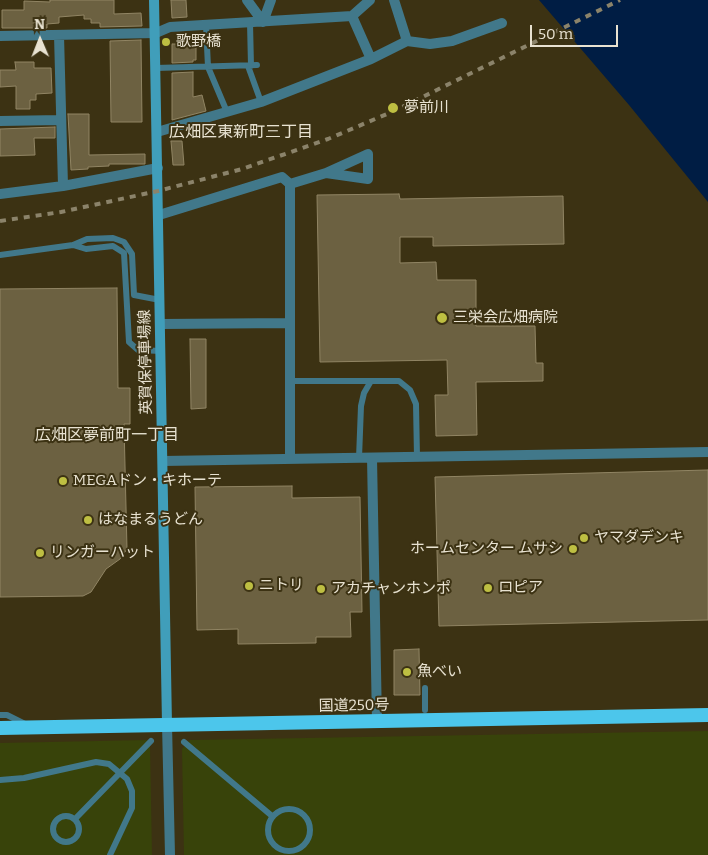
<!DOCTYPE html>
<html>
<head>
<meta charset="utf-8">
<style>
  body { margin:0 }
  #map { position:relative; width:708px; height:855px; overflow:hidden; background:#3c3213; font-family:Bitter,serif }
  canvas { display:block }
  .north { position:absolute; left:15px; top:15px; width:50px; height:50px; -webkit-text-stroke:4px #3c3213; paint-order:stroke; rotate:359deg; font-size:14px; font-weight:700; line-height:20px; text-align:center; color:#e8e2d1 }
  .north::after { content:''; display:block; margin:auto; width:18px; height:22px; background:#e8e2d1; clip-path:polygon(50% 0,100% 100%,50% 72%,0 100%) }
  .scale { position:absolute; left:530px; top:25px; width:88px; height:22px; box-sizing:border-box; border:2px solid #e8e2d1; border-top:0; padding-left:6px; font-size:15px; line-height:18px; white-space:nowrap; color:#e8e2d1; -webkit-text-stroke:4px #3c3213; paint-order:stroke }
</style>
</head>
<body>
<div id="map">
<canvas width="708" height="855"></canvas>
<div class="north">N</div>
<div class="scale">50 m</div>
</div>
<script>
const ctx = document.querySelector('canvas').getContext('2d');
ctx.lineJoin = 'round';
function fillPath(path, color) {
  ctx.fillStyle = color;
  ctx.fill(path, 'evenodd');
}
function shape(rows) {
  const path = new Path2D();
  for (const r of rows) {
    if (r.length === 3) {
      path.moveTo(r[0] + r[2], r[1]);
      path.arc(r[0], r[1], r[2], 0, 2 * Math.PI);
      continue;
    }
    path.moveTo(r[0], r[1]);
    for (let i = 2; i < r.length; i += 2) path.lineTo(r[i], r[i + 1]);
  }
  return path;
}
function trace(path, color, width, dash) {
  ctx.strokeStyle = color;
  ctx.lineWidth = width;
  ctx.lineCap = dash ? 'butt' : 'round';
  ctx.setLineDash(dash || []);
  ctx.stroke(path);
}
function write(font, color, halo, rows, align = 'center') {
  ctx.font = font + ' Bitter,"Noto Sans JP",serif';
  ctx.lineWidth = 4;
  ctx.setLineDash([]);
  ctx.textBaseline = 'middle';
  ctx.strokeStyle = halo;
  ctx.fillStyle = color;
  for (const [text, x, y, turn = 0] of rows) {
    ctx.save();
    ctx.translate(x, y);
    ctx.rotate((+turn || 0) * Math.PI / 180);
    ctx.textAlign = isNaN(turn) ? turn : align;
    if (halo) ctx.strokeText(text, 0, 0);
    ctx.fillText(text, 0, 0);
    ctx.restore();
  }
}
fillPath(shape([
  [708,731,708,855,184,855,182,749,190,740],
  [147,740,150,745,152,855,0,855,0,743]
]), '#38430a');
fillPath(shape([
  [539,0,708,0,708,202,629,105]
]), '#001d44');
const building = shape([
  [50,0,114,0,114,14,141,13,142,26,100,27,100,23,91,23,91,19,84,19,84,15,59,17,59,23,47,24,47,28,2,28,2,10,24,10,24,1,50,2,50,0],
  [171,0,186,0,187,17,172,18,171,0],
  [141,40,142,122,111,122,110,41,141,40],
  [172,44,196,44,196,60,193,60,193,62,172,63,172,44],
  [15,62,34,62,34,68,51,68,52,93,36,94,36,100,30,100,30,109,16,109,16,86,0,87,0,70,16,70,15,62],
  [193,72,193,97,202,95,206,111,172,120,172,73,193,72],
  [68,114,89,114,89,155,145,154,145,164,109,164,109,166,88,167,88,169,71,170,68,114],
  [55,127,55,138,34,138,35,155,0,156,0,129,55,127],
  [171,141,182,141,184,165,173,165,171,141],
  [399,194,400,199,563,196,564,244,433,246,433,237,400,237,400,263,436,262,437,280,476,280,476,326,535,326,536,363,543,363,543,381,476,382,477,435,436,436,435,395,448,395,447,360,320,362,317,195,399,194],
  [117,288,118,388,130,388,130,424,124,424,127,549,120,559,106,569,91,592,83,596,0,597,0,289,117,288],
  [190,339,206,339,206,408,191,409,190,339],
  [708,470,708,620,439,626,435,477,708,470],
  [292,486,292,498,360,497,362,612,350,612,351,637,316,637,316,643,238,644,238,629,197,630,195,487,292,486],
  [419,649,420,695,394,695,394,650,419,649]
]);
fillPath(building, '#6c6141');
trace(building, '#918564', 1);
trace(shape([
  [250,23,251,66],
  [206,25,208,67,227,112],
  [248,66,261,102],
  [156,68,257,65],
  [73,245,86,249,113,246,124,253,129,342,138,350,161,351],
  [0,255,73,245,87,239,113,238,124,242,132,254,134,295,160,300],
  [290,381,371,381],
  [359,458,361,406,364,393,371,381,399,381,410,390,416,404,417,457],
  [425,688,425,710],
  [0,715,7,715,25,724],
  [184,742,272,816],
  [0,780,24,778,96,762,109,764,127,779,132,791,132,808,110,855],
  [289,830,21],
  [66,829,13],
  [75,819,151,741]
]), '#41788a', 6);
trace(shape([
  [247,0,263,22],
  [394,0,407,41],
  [263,22,271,0],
  [59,35,63,186],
  [0,36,156,33,170,27,352,16,370,0],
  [371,59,407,41,430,44,452,41,502,23],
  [0,121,61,120],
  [157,132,261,102,371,59,352,16],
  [290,184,326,173,368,179,368,154,326,173],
  [0,194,63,186,158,168],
  [159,215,282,177,290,184,290,459],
  [161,324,290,323],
  [372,458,377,722],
  [163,461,708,452]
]), '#41788a', 10);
trace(shape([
  [167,724,170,855]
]), '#41788a', 10);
trace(shape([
  [154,0,167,724]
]), '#409eba', 10);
trace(shape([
  [0,728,708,715]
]), '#4cc6eb', 14);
trace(shape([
  [0,221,61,212,158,191,242,169,328,139,394,111,620,0]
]), '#8b836a', 4, [6, 6]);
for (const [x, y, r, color] of [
  [166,42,5,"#bebf42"],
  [393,108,6,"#bebf42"],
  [442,318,6,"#bebf42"],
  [63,481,5,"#bebf42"],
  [88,520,5,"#bebf42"],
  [584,538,5,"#bebf42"],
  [573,549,5,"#bebf42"],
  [40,553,5,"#bebf42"],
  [249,586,5,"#bebf42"],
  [488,588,5,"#bebf42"],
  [321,589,5,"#bebf42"],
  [407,672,5,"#bebf42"]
]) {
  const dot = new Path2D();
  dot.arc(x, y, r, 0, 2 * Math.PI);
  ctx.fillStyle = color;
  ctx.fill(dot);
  trace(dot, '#3c3213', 2);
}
write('15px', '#e8e2d1', '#3c3213', [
  ["歌野橋",176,42],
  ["夢前川",404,108],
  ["三栄会広畑病院",453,318],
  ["MEGAドン・キホーテ",73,481],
  ["はなまるうどん",98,520],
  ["ヤマダデンキ",594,538],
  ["ホームセンター ムサシ",563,549,"right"],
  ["リンガーハット",50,553],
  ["ニトリ",259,586],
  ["ロピア",498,588],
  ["アカチャンホンポ",331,589],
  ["魚べい",417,672]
], 'left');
write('15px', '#e8e2d1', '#3c3213', [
  ["英賀保停車場線",146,362,-91],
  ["国道250号",354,706,-1]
]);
write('16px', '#e8e2d1', '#3c3213', [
  ["広畑区東新町三丁目",241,133],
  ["広畑区夢前町一丁目",107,436]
]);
</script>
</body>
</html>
